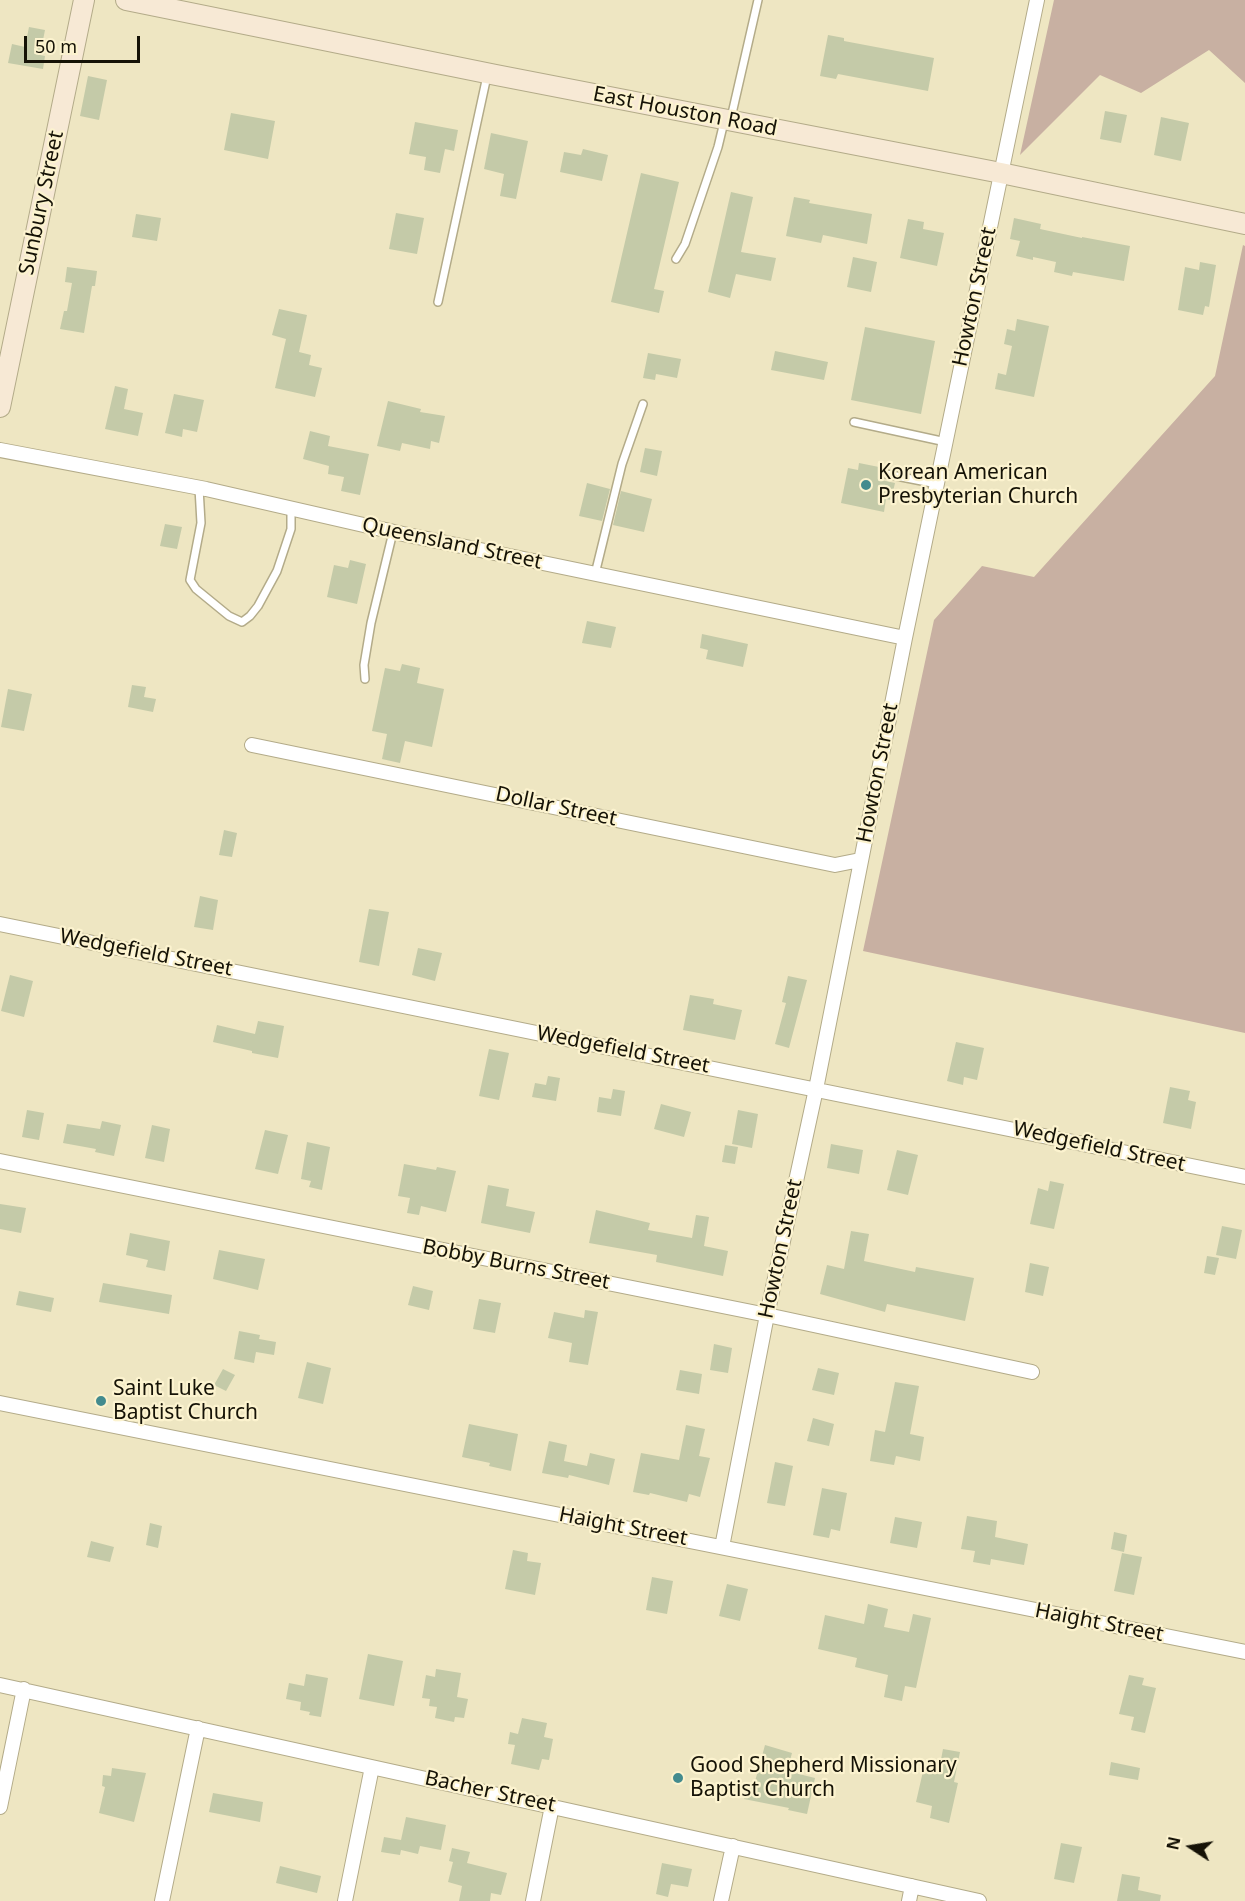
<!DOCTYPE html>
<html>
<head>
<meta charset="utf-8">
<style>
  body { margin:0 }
  #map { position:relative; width:1245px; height:1901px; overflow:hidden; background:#eee6c2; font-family:"Noto Sans",sans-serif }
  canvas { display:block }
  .north { position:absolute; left:1161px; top:1817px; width:60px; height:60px; -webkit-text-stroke:4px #fcf3cf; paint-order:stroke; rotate:282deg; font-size:16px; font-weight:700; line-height:24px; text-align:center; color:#151206 }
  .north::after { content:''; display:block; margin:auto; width:21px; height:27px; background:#151206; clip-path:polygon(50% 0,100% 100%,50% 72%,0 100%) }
  .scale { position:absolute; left:24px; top:36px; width:116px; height:27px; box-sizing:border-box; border:3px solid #151206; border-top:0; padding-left:8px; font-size:18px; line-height:21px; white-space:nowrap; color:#151206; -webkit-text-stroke:4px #fcf3cf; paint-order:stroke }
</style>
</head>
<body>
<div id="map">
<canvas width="1245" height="1901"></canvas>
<div class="north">N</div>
<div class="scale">50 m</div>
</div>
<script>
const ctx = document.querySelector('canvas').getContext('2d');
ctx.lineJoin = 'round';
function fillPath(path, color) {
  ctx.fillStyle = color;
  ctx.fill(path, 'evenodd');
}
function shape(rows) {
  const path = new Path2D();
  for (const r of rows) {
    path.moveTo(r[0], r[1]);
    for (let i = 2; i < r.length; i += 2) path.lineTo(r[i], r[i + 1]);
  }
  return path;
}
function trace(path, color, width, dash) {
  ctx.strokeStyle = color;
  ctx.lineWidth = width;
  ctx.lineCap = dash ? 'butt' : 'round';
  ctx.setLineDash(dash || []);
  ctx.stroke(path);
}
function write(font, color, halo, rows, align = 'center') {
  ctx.font = font + ' "Noto Sans",sans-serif';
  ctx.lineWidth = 4.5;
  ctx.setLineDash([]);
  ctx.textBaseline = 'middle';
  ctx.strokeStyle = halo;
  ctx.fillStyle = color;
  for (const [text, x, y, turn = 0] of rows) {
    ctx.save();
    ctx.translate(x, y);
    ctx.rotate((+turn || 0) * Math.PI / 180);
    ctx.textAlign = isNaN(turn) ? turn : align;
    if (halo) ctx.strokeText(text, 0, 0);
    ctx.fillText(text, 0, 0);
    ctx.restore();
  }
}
fillPath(shape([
  [1054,0,1245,0,1245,83,1209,50,1141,93,1100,75,1020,155],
  [1243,245,1245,246,1245,1033,863,951,934,620,982,566,1034,577,1215,376]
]), '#c8b0a2');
fillPath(shape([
  [29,27,45,30,40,55,45,56,43,69,8,63,12,44,25,47],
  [828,35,844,38,844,41,934,58,928,91,838,74,836,79,820,76],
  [88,76,107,80,99,120,80,116],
  [1105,111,1127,115,1121,143,1100,139],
  [231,113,275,121,268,159,224,150],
  [1161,117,1189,123,1181,161,1154,155],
  [415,122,458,130,454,151,445,149,440,173,424,170,426,157,409,154],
  [491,133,528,141,516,199,500,196,504,174,484,169],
  [583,149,608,155,602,181,560,172,564,152,581,155],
  [641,173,679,182,654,289,664,291,659,313,611,302],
  [731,192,753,197,741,252,776,258,771,281,736,274,730,298,708,292],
  [794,197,810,200,809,203,872,214,867,244,823,235,821,243,786,236],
  [396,213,424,218,417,254,389,249],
  [136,214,161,218,157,241,132,237],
  [1014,218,1041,224,1040,229,1082,238,1082,237,1130,246,1124,281,1073,272,1072,276,1054,272,1056,262,1033,257,1033,260,1016,256,1020,241,1010,239],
  [908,219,924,222,923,229,944,233,937,266,900,258],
  [853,257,877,262,871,292,847,287],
  [1200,262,1216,265,1209,307,1205,306,1203,315,1178,310,1185,267,1199,270],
  [67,267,97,271,95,286,92,286,84,333,60,329,64,311,67,311,72,283,65,282],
  [279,309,307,315,299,352,311,355,309,365,322,368,315,397,275,388,286,339,272,335],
  [1017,319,1049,326,1034,397,995,389,998,373,1006,375,1012,346,1004,344,1007,329,1015,331],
  [865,327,935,341,921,414,851,400],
  [775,351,828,362,824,380,771,370],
  [648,353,681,359,677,378,656,374,655,380,643,378],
  [115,386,128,389,124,409,143,413,138,436,105,429],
  [174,394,204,400,197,432,183,429,182,437,165,433],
  [388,401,421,409,420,412,445,416,439,443,431,441,430,449,402,443,400,451,377,446],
  [310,431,330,436,328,446,369,454,360,495,341,491,344,477,328,474,329,466,303,459],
  [645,448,662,451,657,476,640,472],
  [859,463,884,468,881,472,881,480,895,483,891,500,886,499,884,512,841,503,848,468,858,470],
  [587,483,610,489,602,521,579,516],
  [621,491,652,499,644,532,613,525],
  [165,524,182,527,177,549,160,546],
  [350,560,366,564,357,604,327,597,334,565,348,568],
  [587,621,616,627,611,648,582,643],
  [702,634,748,644,743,667,706,659,708,650,700,648],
  [402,664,420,668,417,683,444,689,432,747,405,741,400,763,382,759,387,734,372,731,385,668,400,671],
  [132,685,146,687,144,697,156,699,153,712,128,707],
  [8,689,32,694,24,731,1,727],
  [224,830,237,833,232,857,219,855],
  [200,896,218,900,213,930,194,927],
  [369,909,389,912,379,966,359,962],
  [418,948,442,953,435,981,412,975],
  [10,975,33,981,24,1017,1,1011],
  [788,976,807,980,789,1048,775,1044,786,1003,782,1002],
  [690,995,714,999,713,1004,742,1010,735,1040,683,1030],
  [258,1021,284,1026,278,1058,252,1053,252,1051,213,1042,217,1025,255,1034],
  [956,1042,984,1048,977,1080,964,1077,963,1085,947,1081],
  [489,1049,509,1053,499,1100,479,1096],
  [548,1076,560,1078,556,1101,532,1097,535,1083,546,1085],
  [1170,1087,1190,1091,1188,1100,1196,1102,1191,1129,1163,1123],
  [613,1089,625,1091,621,1116,597,1112,599,1097,611,1099],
  [661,1104,691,1112,684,1137,654,1129],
  [27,1110,44,1113,39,1140,22,1137],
  [738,1110,758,1114,752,1148,732,1144],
  [102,1121,121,1125,114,1156,95,1152,96,1149,63,1143,67,1124,100,1129],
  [152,1125,170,1129,164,1162,145,1158],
  [265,1130,288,1135,278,1174,255,1169],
  [307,1142,330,1147,322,1190,309,1187,311,1181,301,1179],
  [831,1144,863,1150,859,1174,827,1168],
  [725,1145,738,1147,735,1164,722,1162],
  [897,1150,918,1155,908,1195,887,1190],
  [404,1164,436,1170,437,1167,456,1171,446,1212,421,1206,419,1215,407,1213,410,1198,398,1196],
  [1050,1181,1064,1184,1054,1229,1030,1224,1038,1188,1048,1191],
  [488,1185,509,1189,506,1206,535,1212,530,1233,481,1223],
  [0,1204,26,1208,21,1233,0,1229],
  [596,1210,650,1223,648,1230,692,1238,696,1215,709,1217,704,1246,728,1251,723,1276,656,1262,657,1255,589,1243],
  [1222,1226,1242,1230,1236,1259,1216,1255],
  [851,1231,869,1234,864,1261,915,1272,916,1267,974,1278,965,1321,887,1304,885,1312,820,1294,827,1265,844,1269],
  [130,1233,170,1241,165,1271,146,1267,148,1260,126,1255],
  [219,1250,265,1259,258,1290,213,1279],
  [1207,1256,1219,1258,1215,1275,1204,1273],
  [1030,1263,1049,1267,1043,1296,1025,1292],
  [103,1283,172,1295,169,1314,99,1302],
  [413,1286,433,1291,429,1310,408,1305],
  [19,1291,54,1298,51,1312,16,1305],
  [479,1299,501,1303,495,1333,473,1329],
  [585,1310,598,1312,588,1365,569,1362,572,1343,548,1338,554,1312,584,1318],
  [239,1331,260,1335,259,1339,276,1342,274,1355,256,1352,254,1363,234,1359],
  [714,1344,732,1348,728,1373,710,1370],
  [307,1362,331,1368,323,1404,298,1398],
  [818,1368,839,1373,834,1395,812,1390],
  [223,1369,235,1375,226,1391,214,1385],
  [680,1370,702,1374,699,1394,676,1390],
  [895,1382,919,1386,910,1434,924,1437,920,1461,896,1456,894,1465,870,1461,875,1430,885,1432],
  [813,1418,834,1424,829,1446,807,1441],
  [469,1424,518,1434,511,1471,489,1466,490,1463,462,1457],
  [686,1425,705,1429,699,1456,710,1458,700,1497,689,1494,687,1502,650,1493,649,1495,633,1492,641,1453,679,1460],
  [549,1441,567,1445,564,1461,587,1466,590,1453,615,1459,609,1485,569,1475,568,1478,542,1473],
  [775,1462,793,1466,785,1506,767,1503],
  [822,1488,847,1493,840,1531,831,1529,829,1538,813,1535],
  [967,1516,997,1521,995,1537,1028,1544,1024,1565,991,1559,990,1565,973,1562,975,1551,961,1549],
  [895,1517,922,1522,917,1548,890,1543],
  [150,1523,162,1526,158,1548,146,1545],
  [1114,1532,1127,1535,1124,1552,1111,1549],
  [91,1541,114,1547,110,1562,87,1557],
  [513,1550,528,1553,527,1561,541,1563,535,1595,505,1589],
  [1122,1553,1142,1557,1134,1595,1114,1591],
  [652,1577,673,1581,667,1614,646,1610],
  [727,1584,748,1589,740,1621,719,1616],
  [868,1604,888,1609,884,1627,909,1632,913,1614,931,1618,916,1688,905,1686,902,1701,884,1697,888,1675,855,1667,857,1658,818,1649,825,1615,864,1624],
  [368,1654,403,1661,394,1706,359,1699],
  [436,1669,461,1673,457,1697,468,1699,464,1718,455,1717,454,1722,435,1718,437,1707,429,1706,430,1699,422,1698,426,1675,435,1677],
  [306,1674,328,1678,321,1717,309,1715,310,1712,300,1710,301,1702,286,1699,289,1683,304,1686],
  [1129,1675,1144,1678,1142,1685,1156,1688,1145,1733,1131,1730,1134,1717,1119,1714],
  [522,1718,547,1723,544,1737,553,1739,549,1760,542,1759,539,1770,511,1764,515,1745,508,1744,510,1732,518,1734],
  [765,1745,792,1753,787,1771,815,1778,807,1814,788,1810,789,1808,744,1799,747,1784,754,1785],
  [943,1749,960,1752,954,1782,958,1783,949,1823,930,1818,932,1806,916,1802,924,1767,939,1770],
  [1111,1762,1140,1768,1138,1780,1109,1775],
  [112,1768,146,1773,134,1822,99,1813,105,1787,102,1786,103,1775,111,1776],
  [213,1793,263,1802,260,1822,209,1812],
  [406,1817,446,1825,441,1850,420,1846,418,1854,401,1850,400,1855,381,1852,384,1837,401,1840],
  [1061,1843,1082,1847,1074,1883,1054,1879],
  [452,1848,470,1852,467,1863,507,1873,501,1895,491,1893,490,1901,459,1901,462,1886,448,1882,453,1862,449,1861],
  [662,1863,692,1869,688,1887,671,1884,668,1897,656,1894],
  [280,1866,321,1876,317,1893,276,1883],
  [1122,1874,1140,1877,1138,1890,1161,1895,1160,1901,1117,1901]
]), '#c4caa8');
const lane = shape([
  [731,118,758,0],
  [676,259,685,244,718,147,724,122],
  [438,302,487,76],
  [854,422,946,442],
  [886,474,937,484],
  [199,488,201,523,190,580,196,589,229,616,242,622,250,616,258,606,277,571,291,529,291,509],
  [595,574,622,464,643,404],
  [365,679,364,665,371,623,393,532]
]);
const street = shape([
  [0,450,206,489,403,534,905,638],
  [252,745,835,865,860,860],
  [0,924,1245,1177],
  [0,1161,767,1315,1032,1372],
  [0,1403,1245,1652],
  [722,1547,767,1315,816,1089,905,638,1037,0],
  [0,1685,979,1901],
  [0,1807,24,1689],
  [162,1901,198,1728],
  [345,1901,372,1767],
  [533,1901,552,1806],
  [721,1901,733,1846],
  [909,1901,912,1886]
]);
const secondary = shape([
  [126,0,496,75,1001,173,1245,224],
  [0,407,84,0]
]);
trace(lane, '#b3ab89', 10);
trace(street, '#b3ab89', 16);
trace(secondary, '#b3ab89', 22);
trace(lane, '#fff', 7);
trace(street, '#fff', 14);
trace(secondary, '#f7e9d5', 20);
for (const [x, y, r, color] of [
  [866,485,6,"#438b8e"],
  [101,1401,6,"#438b8e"],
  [678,1778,6,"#438b8e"]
]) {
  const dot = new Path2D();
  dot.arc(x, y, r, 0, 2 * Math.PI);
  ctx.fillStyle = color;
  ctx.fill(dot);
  trace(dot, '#fcf3cf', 2);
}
write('21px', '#151206', '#fcf3cf', [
  ["East Houston Road",685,112,11],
  ["Sunbury Street",42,203,-78],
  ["Howton Street",975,297,-78],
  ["Queensland Street",452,544,12],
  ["Howton Street",878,773,-79],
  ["Dollar Street",556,807,12],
  ["Wedgefield Street",146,953,11],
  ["Wedgefield Street",623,1050,11],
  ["Wedgefield Street",1099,1147,12],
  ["Howton Street",781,1249,-78],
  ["Bobby Burns Street",516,1265,11],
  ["Haight Street",623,1527,11],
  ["Haight Street",1099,1623,11],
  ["Bacher Street",490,1792,12]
]);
write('21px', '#151206', '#fcf3cf', [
  ["Korean American",878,473],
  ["Presbyterian Church",878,497],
  ["Saint Luke",113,1389],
  ["Baptist Church",113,1413],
  ["Good Shepherd Missionary",690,1766],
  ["Baptist Church",690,1790]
], 'left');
</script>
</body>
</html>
